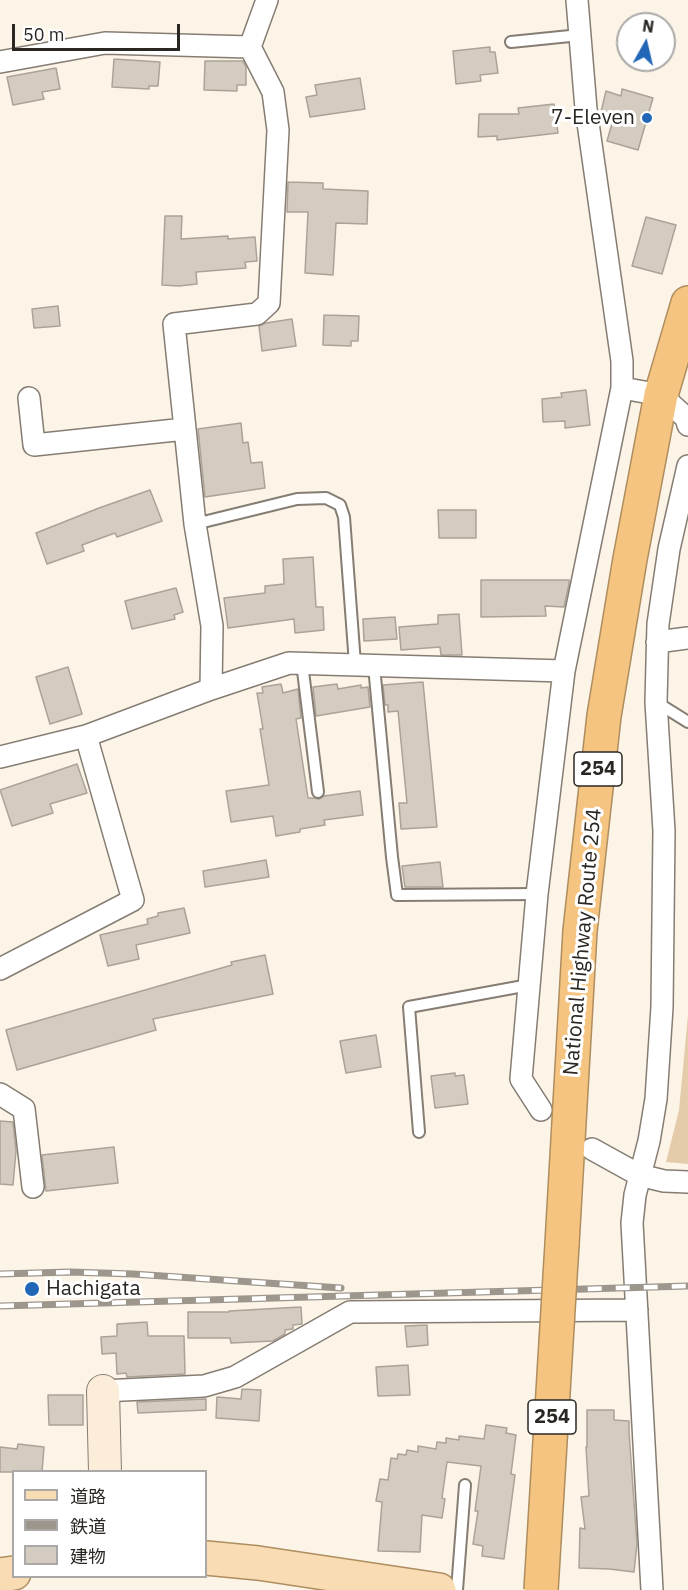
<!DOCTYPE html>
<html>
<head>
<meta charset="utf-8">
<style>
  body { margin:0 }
  #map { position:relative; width:688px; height:1590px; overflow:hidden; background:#fdf4e8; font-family:"IBM Plex Sans","Noto Sans JP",sans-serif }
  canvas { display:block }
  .legend { position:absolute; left:12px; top:1470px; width:195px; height:108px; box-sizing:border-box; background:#fff; border:2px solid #aaa9a7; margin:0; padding:8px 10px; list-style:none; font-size:18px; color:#2a2722 }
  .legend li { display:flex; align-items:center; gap:12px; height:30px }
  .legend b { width:30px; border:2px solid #aaa9a7 }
  .north { position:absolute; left:616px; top:12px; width:60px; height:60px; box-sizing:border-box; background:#fff; border:2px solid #aaa9a7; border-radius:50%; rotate:8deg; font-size:16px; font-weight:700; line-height:24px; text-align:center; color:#2a2722 }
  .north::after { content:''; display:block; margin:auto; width:21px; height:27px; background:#2166b7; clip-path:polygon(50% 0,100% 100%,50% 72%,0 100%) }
  .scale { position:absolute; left:12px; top:24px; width:168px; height:27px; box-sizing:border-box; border:3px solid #2a2722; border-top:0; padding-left:8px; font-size:18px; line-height:21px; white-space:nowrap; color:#2a2722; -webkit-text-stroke:4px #fff; paint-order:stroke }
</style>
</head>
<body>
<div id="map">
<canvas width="688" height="1590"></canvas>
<ul class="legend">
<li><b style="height:8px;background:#f9dcb3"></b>道路</li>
<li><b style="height:8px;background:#9c968d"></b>鉄道</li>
<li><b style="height:16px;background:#d5ccc1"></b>建物</li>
</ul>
<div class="north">N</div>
<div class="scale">50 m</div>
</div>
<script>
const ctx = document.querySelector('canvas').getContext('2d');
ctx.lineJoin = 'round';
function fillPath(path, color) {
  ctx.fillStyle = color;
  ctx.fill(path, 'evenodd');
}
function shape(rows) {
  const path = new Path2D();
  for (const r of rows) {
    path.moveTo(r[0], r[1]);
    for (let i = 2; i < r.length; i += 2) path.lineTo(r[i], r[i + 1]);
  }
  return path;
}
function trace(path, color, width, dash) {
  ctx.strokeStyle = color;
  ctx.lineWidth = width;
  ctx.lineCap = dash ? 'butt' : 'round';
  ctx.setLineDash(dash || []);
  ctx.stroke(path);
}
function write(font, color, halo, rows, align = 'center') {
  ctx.font = font + ' "IBM Plex Sans",sans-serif';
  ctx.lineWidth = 6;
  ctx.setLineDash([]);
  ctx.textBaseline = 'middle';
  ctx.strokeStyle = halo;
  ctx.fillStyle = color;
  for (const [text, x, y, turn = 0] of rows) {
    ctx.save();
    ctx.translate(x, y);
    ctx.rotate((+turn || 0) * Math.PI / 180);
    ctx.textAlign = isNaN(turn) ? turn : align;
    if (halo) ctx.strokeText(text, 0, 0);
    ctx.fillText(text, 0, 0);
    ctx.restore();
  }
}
fillPath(shape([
  [688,1015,688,1164,666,1162,679,1110]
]), '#e4cba9');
const building = shape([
  [490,47,490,52,495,52,498,73,480,75,481,81,456,84,453,51,490,47],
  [114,59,160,62,158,86,149,86,149,89,112,87,114,59],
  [205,61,243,61,246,67,246,85,237,85,237,91,204,90,205,61],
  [56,68,60,89,42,92,44,99,13,105,7,77,56,68],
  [360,78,365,109,310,117,306,97,317,95,315,85,360,78],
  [622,89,653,98,638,150,607,141,613,120,600,116,606,91,621,96,622,89],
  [554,104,558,133,497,140,497,136,478,137,479,114,519,114,518,108,554,104],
  [288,182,323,183,323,189,368,191,367,224,336,223,333,275,305,273,308,212,287,212,288,182],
  [165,216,182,216,181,239,228,236,228,239,255,237,257,261,245,262,246,268,196,272,197,284,179,286,162,285,165,216],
  [646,217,676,225,662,274,632,266,646,217],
  [58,306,60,326,34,328,32,309,58,306],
  [324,315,359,316,358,341,351,341,351,346,323,345,324,315],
  [292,319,296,346,262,351,259,326,266,323,292,319],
  [586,390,590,425,565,428,565,421,543,422,542,399,562,397,561,393,586,390],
  [241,423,243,443,248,442,251,463,262,462,265,488,205,497,198,429,241,423],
  [150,490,162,521,117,537,115,533,82,545,84,551,47,564,36,533,99,508,150,490],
  [438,510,476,510,476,538,439,538,438,510],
  [313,557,316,607,323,607,324,630,295,633,294,619,228,628,224,598,265,593,265,586,284,584,283,559,313,557],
  [481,580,569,580,569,584,564,607,545,606,546,616,481,617,481,580],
  [176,588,183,612,174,615,175,619,132,629,125,601,176,588],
  [459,614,462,655,441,655,440,647,401,650,399,627,438,624,438,615,459,614],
  [395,617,397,639,364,641,363,619,395,617],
  [68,667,82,714,50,724,36,677,68,667],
  [423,682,437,827,401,829,399,803,407,803,398,711,388,712,388,705,385,705,383,685,423,682],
  [281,684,283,693,298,689,301,718,296,719,308,798,313,798,319,799,324,796,360,791,363,815,324,820,325,825,300,829,300,832,276,836,273,816,231,822,226,791,269,785,260,729,263,729,257,693,263,693,262,687,281,684],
  [337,684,338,689,361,685,361,688,368,687,370,707,316,716,313,687,337,684],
  [77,764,87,793,50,804,53,813,12,826,0,790,77,764],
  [266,860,269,877,205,887,203,871,266,860],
  [440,862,443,887,405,887,402,866,440,862],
  [184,908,190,933,136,945,139,959,108,966,100,935,148,924,147,919,158,916,158,913,184,908],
  [265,955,273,994,153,1019,156,1030,17,1070,6,1030,232,965,231,962,265,955],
  [376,1035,381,1067,346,1073,340,1041,376,1035],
  [455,1073,455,1076,464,1075,468,1104,435,1108,431,1076,455,1073],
  [0,1121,13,1122,16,1151,13,1185,0,1184,0,1121],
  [114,1147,118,1183,46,1191,42,1155,114,1147],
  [301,1307,302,1324,293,1325,293,1329,285,1330,285,1334,273,1341,231,1343,230,1338,188,1338,188,1312,229,1312,229,1311,301,1307],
  [147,1322,148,1336,184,1336,185,1374,127,1377,126,1373,117,1374,116,1353,102,1354,101,1337,117,1336,117,1324,147,1322],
  [427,1325,428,1345,407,1347,405,1326,427,1325],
  [408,1365,410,1395,378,1396,376,1367,408,1365],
  [242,1389,261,1390,259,1421,216,1418,217,1397,241,1399,242,1389],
  [48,1395,83,1395,83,1425,49,1425,48,1395],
  [206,1399,206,1410,138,1413,137,1402,206,1399],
  [587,1410,614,1410,614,1420,629,1421,629,1432,637,1544,634,1572,609,1569,579,1568,580,1528,585,1529,581,1497,589,1496,586,1447,587,1447,587,1410],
  [486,1425,507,1428,506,1433,516,1435,511,1474,515,1475,504,1559,482,1556,483,1546,473,1544,478,1511,475,1511,481,1466,447,1462,442,1498,445,1499,442,1518,422,1515,420,1552,378,1551,382,1502,376,1501,380,1479,388,1480,391,1458,397,1459,398,1454,406,1455,407,1450,418,1452,418,1446,436,1449,437,1442,446,1443,446,1438,459,1440,459,1436,484,1439,486,1425],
  [18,1444,44,1447,42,1472,0,1472,0,1447,17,1449,18,1444]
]);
fillPath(building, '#d5ccc1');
trace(building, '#aba298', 1.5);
const lane = shape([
  [511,42,580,35],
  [195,524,297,499,326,498,340,505,344,517,355,664],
  [302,663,318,792],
  [374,666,392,857,397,895,537,894],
  [656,702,688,722],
  [419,1132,409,1007,529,985],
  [457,1590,465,1485]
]);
const street = shape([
  [0,62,105,43,250,47],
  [622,388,661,395,686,418,688,425],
  [29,398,34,445,185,429],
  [657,642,688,638],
  [211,689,212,626,195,524,174,324,257,314,269,303,278,130,273,92,250,47,267,0],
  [0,757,86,736,211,689,289,663,564,671],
  [0,969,133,900,86,736],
  [0,1094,24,1109,33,1187],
  [541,1110,521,1079,537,894,564,671,622,388,622,361,586,109,577,0],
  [592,1149,639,1175,664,1181,688,1182],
  [103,1391,204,1386,235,1377,350,1312,637,1310],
  [652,1590,632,1223,635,1195,649,1141,656,1099,662,1007,664,831,656,702,658,624,669,549,688,466]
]);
const secondary = shape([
  [103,1391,105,1472]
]);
const primary = shape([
  [206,1558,258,1563,439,1590],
  [0,1575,14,1573]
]);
const highway = shape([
  [562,1244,580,931,604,716,630,559,661,395,688,303]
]);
trace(lane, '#857d73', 14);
trace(street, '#857d73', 24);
trace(secondary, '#857d73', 34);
trace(primary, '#ae8d5f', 36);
trace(highway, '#ae8d5f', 36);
trace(lane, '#fff', 10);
trace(street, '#fff', 21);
trace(secondary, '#fcedd9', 32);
trace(primary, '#f9dcb3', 33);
trace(highway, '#f5c480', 33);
const rail = shape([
  [0,1274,70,1272,133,1274,341,1288],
  [0,1306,688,1286]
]);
trace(rail, '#9c968d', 7);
trace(rail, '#fff', 4.5, [14]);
const highwayBridge = shape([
  [541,1590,562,1244]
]);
trace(highwayBridge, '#ae8d5f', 36, []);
trace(highwayBridge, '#f5c480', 33);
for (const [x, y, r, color] of [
  [647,118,6,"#2166b7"],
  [32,1289,8,"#2166b7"]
]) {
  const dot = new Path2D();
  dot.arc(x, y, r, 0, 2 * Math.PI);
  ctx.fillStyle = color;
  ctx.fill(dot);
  trace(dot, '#fff', 2);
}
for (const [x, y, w] of [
  [598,769,48],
  [552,1417,48]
]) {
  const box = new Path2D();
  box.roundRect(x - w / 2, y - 17, w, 34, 4.5);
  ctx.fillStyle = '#fff';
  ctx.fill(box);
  trace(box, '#2a2722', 1.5);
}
write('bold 20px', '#2a2722', null, [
  ["254",598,769],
  ["254",552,1417]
]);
write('21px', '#2a2722', '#fff', [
  ["7-Eleven",635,118],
  ["Hachigata",46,1289,"left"]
], 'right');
write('21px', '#2a2722', '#fff', [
  ["National Highway Route 254",583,942,-85]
]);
</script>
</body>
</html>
